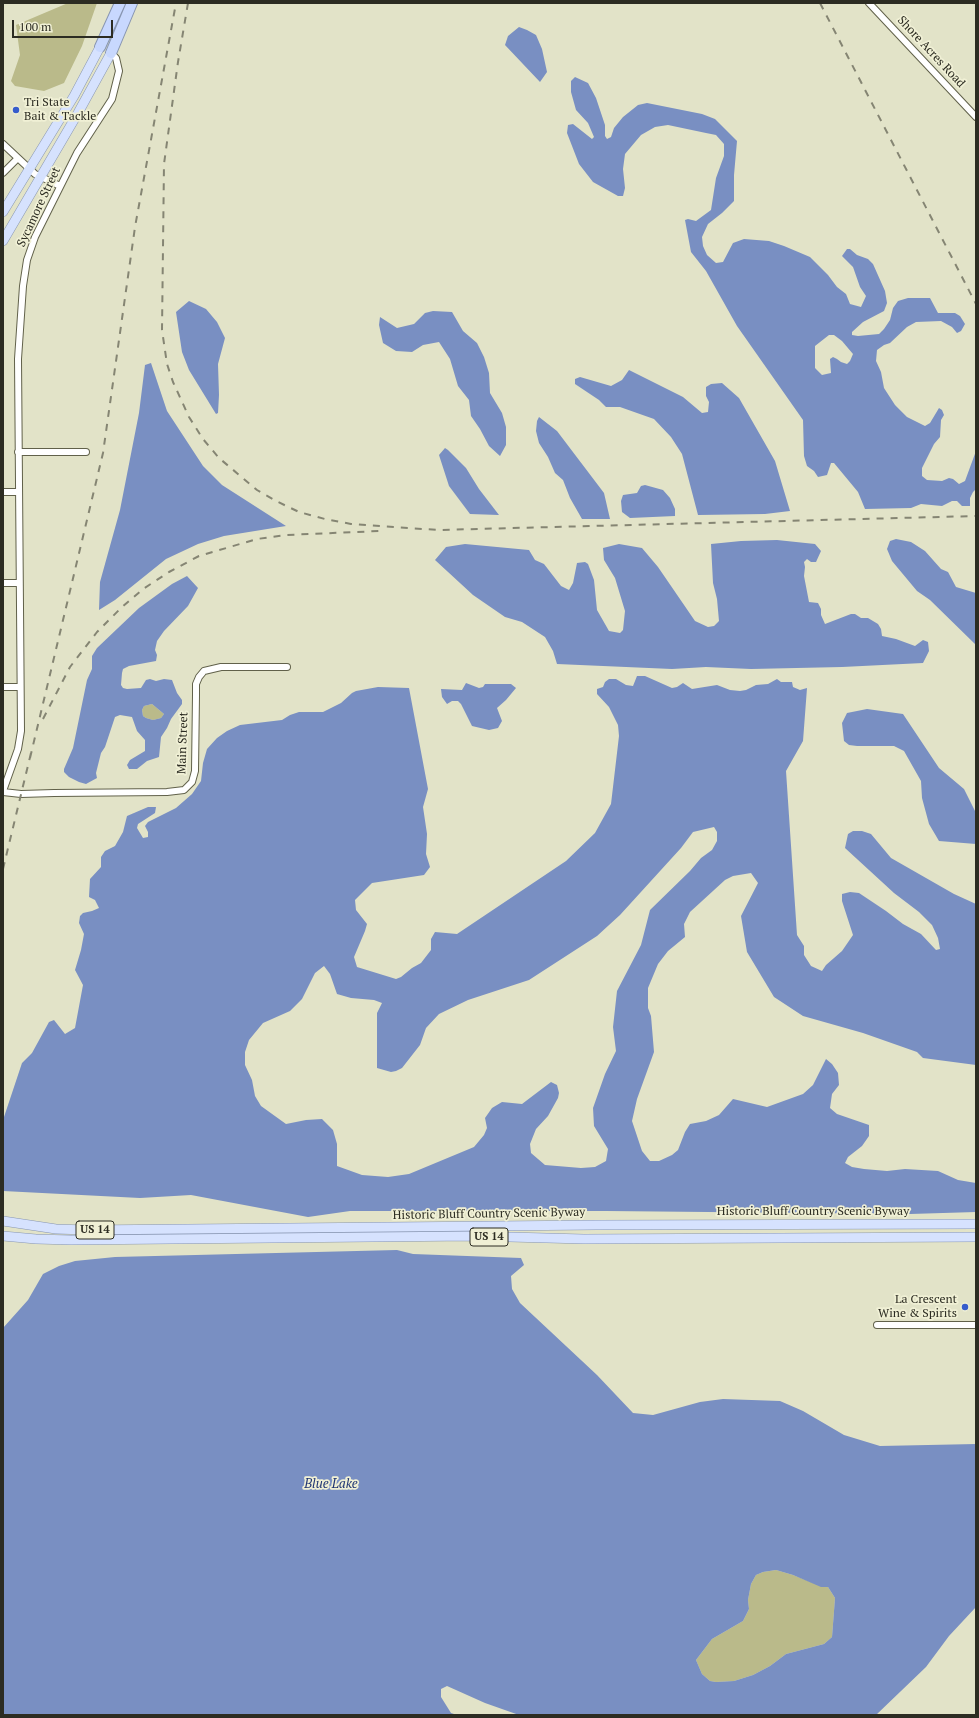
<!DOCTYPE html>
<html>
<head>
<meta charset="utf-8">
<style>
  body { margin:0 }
  #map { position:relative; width:979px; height:1718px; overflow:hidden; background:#e2e3c8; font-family:"PT Serif",serif }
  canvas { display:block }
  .frame { position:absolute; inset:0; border:4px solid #2c2c22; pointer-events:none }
  .scale { position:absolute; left:12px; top:20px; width:101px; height:18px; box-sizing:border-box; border:2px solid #2c2c22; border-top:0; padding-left:5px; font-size:12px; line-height:14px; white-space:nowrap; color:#2c2c22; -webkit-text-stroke:3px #f0f0d5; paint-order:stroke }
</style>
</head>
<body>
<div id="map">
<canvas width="979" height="1718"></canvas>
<div class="frame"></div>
<div class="scale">100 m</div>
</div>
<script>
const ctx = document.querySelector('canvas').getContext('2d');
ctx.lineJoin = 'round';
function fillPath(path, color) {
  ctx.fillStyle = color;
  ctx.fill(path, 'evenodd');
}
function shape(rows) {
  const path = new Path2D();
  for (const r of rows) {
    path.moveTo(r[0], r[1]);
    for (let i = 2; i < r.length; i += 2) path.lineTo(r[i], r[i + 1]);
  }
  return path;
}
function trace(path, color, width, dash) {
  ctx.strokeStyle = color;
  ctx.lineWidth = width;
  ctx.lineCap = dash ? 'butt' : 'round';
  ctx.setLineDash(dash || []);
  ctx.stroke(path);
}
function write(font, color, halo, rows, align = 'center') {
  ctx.font = font + ' "PT Serif",serif';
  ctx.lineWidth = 3.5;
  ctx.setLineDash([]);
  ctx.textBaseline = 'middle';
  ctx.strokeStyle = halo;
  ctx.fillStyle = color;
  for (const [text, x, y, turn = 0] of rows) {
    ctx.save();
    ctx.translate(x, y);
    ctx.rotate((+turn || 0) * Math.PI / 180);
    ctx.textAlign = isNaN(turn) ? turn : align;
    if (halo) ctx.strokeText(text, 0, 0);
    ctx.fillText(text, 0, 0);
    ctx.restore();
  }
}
fillPath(shape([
  [68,3,97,3,82,46,64,83,44,91,15,86,11,81,20,55,16,25],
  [152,704,164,714,161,718,153,720,146,718,143,716,142,710,144,706],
  [776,1570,793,1575,821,1586,828,1587,835,1598,832,1637,824,1644,786,1654,770,1666,753,1675,734,1681,716,1682,710,1681,702,1674,696,1660,712,1639,743,1621,749,1609,748,1600,751,1584,756,1575,763,1572]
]), '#baba8a');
fillPath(shape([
  [519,27,527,30,536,35,542,49,547,72,540,82,505,45,508,36],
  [575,77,588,83,596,98,605,125,605,136,607,139,611,137,614,128,623,117,638,105,647,103,702,114,715,119,737,141,734,175,734,201,722,213,708,224,702,237,703,246,707,255,716,263,723,262,733,243,744,239,769,241,784,246,810,257,828,275,837,287,846,294,850,304,861,307,866,296,860,287,853,267,842,256,847,249,850,249,857,255,868,259,873,264,885,291,887,303,884,311,863,322,852,332,852,335,858,336,879,334,884,329,890,320,893,308,898,301,908,298,930,298,938,313,955,313,960,316,965,324,961,331,957,333,952,327,941,321,916,322,907,327,890,343,884,345,877,350,876,361,881,372,884,388,895,405,907,417,925,426,930,423,939,408,942,410,944,415,941,420,940,437,934,444,922,468,922,476,927,480,942,481,949,478,953,479,959,484,965,481,976,451,976,489,973,492,970,498,970,506,962,506,957,501,952,501,942,506,921,504,911,508,865,509,858,492,834,463,831,463,827,475,818,477,814,471,807,466,804,456,803,420,737,326,706,271,691,252,685,220,688,219,696,221,711,210,716,178,724,156,724,144,716,135,706,133,668,125,655,127,641,135,625,154,623,169,625,188,623,196,618,196,593,182,579,164,567,133,568,125,573,124,592,139,594,137,588,123,576,110,571,92,571,81],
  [829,335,834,335,842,341,853,354,850,361,847,364,841,362,837,359,833,357,830,359,831,373,822,375,815,368,815,346],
  [189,301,206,309,217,322,225,338,218,364,219,395,218,413,216,414,189,370,182,352,176,312],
  [433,311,452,312,463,331,477,343,484,357,489,373,490,393,502,413,506,427,506,445,500,456,489,446,480,429,471,416,469,400,458,386,450,359,439,342,423,345,412,352,396,351,383,343,379,325,380,317,397,328,414,324,425,313],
  [151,363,167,411,203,466,222,485,286,526,224,536,198,544,166,559,115,600,99,610,100,582,120,510,139,413,145,365],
  [629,370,683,397,702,413,708,412,709,402,706,396,706,387,711,384,722,383,739,398,775,461,790,511,765,514,698,515,682,454,671,437,654,419,620,407,606,407,599,400,575,384,575,379,580,377,611,386,622,380],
  [539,417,557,431,604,493,610,519,582,519,570,498,563,480,555,473,548,457,539,443,536,431,537,421],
  [445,448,448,450,466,468,479,489,499,515,470,514,449,486,439,455],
  [645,485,663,490,670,498,675,509,675,516,630,518,622,512,621,501,623,495,637,493,641,486],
  [896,539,911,542,925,551,941,569,948,572,956,587,976,593,976,645,930,600,917,591,892,561,887,549,890,541],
  [777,540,815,544,821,551,816,562,811,562,807,559,804,562,805,567,804,576,809,602,818,603,821,609,821,615,825,624,851,614,855,614,861,618,868,618,878,624,881,629,882,636,896,639,915,646,923,640,928,642,929,651,923,663,842,667,751,669,706,667,672,669,557,664,553,651,545,637,522,622,505,617,473,595,435,560,446,547,465,544,529,550,535,560,544,564,561,586,569,590,573,583,577,563,585,562,588,564,594,580,597,610,609,631,620,633,623,630,625,611,615,578,604,560,603,548,619,544,642,548,658,567,695,621,708,627,714,626,719,621,717,599,713,583,711,544,741,541],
  [187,576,198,588,188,606,164,631,157,641,155,650,157,655,156,661,129,666,123,669,122,673,121,685,123,688,127,689,141,688,146,680,150,679,156,681,164,679,172,680,177,693,182,700,182,704,171,719,167,728,161,737,159,757,147,761,137,769,129,769,127,765,130,760,145,751,145,740,137,731,132,717,120,715,115,717,105,747,101,753,96,773,97,778,86,784,79,782,69,777,64,772,64,769,73,748,87,680,92,669,92,656,97,648,139,608,172,584],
  [152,704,164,714,161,718,153,720,146,718,143,716,142,710,144,706],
  [637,676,645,676,672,688,677,687,683,683,692,689,717,685,730,690,740,691,746,690,756,685,768,684,777,679,781,682,792,682,793,687,800,690,807,688,803,741,786,771,797,935,804,946,804,955,811,966,822,971,826,965,842,951,853,935,842,901,842,894,850,892,859,893,886,911,903,924,921,934,936,950,940,949,938,938,932,925,919,912,894,893,845,848,848,834,853,831,862,831,871,834,891,858,954,894,976,904,976,1065,923,1058,917,1052,863,1033,803,1016,774,997,747,952,741,916,758,883,751,873,733,876,725,880,690,912,684,924,685,937,668,951,658,964,648,988,648,1008,651,1016,654,1052,637,1099,632,1121,642,1151,650,1161,659,1161,672,1155,678,1150,685,1132,690,1124,706,1121,719,1115,733,1099,767,1107,803,1094,813,1085,826,1059,832,1064,838,1073,839,1085,832,1094,830,1108,837,1114,869,1125,869,1136,862,1146,848,1157,845,1163,852,1167,864,1169,887,1171,905,1169,938,1171,958,1180,976,1183,976,1212,910,1214,607,1211,350,1211,308,1217,191,1195,140,1198,3,1191,3,1120,22,1063,32,1053,49,1022,54,1020,65,1034,75,1028,83,985,75,970,81,950,84,934,79,923,80,916,83,913,92,911,99,908,95,900,89,897,90,879,101,867,101,857,105,851,115,846,123,832,127,816,148,807,156,807,155,813,138,824,137,828,143,838,148,837,148,832,145,826,148,822,176,808,192,794,201,781,203,763,207,749,217,738,227,731,240,725,282,720,290,715,299,712,323,712,341,703,352,693,356,691,378,687,409,688,428,789,423,807,427,834,426,854,430,867,424,875,372,883,355,900,356,910,367,924,365,931,354,957,357,967,396,979,401,977,412,968,421,963,431,950,431,939,435,932,457,934,566,861,595,833,611,804,619,736,618,725,609,707,597,694,597,689,603,687,605,682,609,679,616,679,626,685,633,686],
  [714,827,717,832,717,841,712,850,701,858,690,871,650,910,641,945,617,991,613,1027,616,1051,605,1074,593,1108,594,1126,608,1149,606,1161,595,1167,581,1168,545,1165,531,1153,530,1144,536,1129,548,1116,558,1098,559,1093,557,1085,551,1082,522,1104,502,1102,492,1108,485,1118,487,1128,484,1135,474,1147,409,1174,388,1177,362,1175,337,1166,337,1144,333,1130,322,1119,306,1120,286,1124,261,1106,255,1096,252,1080,245,1065,245,1052,249,1040,263,1023,290,1011,302,999,315,973,324,966,330,974,337,994,351,998,374,1000,382,1003,377,1013,377,1068,391,1072,396,1071,402,1068,420,1045,426,1028,439,1014,468,1000,529,980,597,936,620,915,681,848,693,832],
  [466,683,479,688,483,687,485,684,511,684,516,688,506,700,497,708,502,721,498,728,489,730,472,726,461,704,458,701,452,701,447,704,442,697,441,689,462,690],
  [867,709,903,714,939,768,964,789,976,813,976,844,939,841,929,824,922,798,921,781,904,751,894,746,857,746,849,745,844,741,842,723,847,713],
  [397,1250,413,1254,521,1258,524,1265,511,1276,512,1289,520,1303,597,1375,633,1413,653,1415,700,1402,723,1399,780,1401,803,1411,844,1435,880,1446,976,1444,976,1607,949,1636,926,1667,876,1715,519,1715,485,1703,447,1686,441,1689,441,1697,451,1713,457,1715,3,1715,3,1328,28,1300,43,1274,59,1266,75,1261,115,1257],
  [776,1570,793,1575,821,1587,828,1587,835,1598,832,1637,824,1644,786,1654,770,1666,753,1675,734,1681,716,1682,710,1681,702,1674,696,1660,712,1639,743,1621,749,1609,748,1600,751,1584,756,1575,763,1572]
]), '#798fc2');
const minor = shape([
  [869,3,976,117],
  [3,144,35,174,60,186],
  [3,173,18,158],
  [18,452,86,452],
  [3,492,18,492],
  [3,583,19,583],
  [3,687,20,687],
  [3,791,18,749,21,731,18,359,23,286,27,260,35,237,77,153,112,99,119,71,116,58,111,53],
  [3,792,21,794,54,793,167,792,184,790,192,782,195,771,196,695,196,684,199,677,204,671,221,667,287,667],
  [877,1325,976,1325]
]);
const primary = shape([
  [3,212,74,96,100,47],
  [3,241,78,113,111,53],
  [3,1221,56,1229,86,1230,596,1225,976,1224],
  [3,1236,36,1239,71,1240,472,1236,584,1239,976,1237]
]);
const trunk = shape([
  [100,47,120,3],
  [111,53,132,3]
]);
trace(minor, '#61614a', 8);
trace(primary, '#8896b1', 10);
trace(trunk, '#8896b1', 12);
trace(minor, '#fff', 6);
trace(primary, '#d6e2fe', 9);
trace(trunk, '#c8d8fe', 10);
trace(shape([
  [188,3,178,62,164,164,162,330,167,364,173,382,189,417,203,439,219,458,257,490,276,501,299,512,325,519,351,524,438,530,976,516],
  [820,3,976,304],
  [43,719,70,667,97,632,121,608,143,589,169,572,199,556,257,539,286,535,379,531],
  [30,758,103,453,135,227,176,3],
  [3,869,31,753]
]), '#858573', 2, [7, 7]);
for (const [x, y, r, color] of [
  [16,110,4,"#365ccc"],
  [965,1307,4,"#365ccc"]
]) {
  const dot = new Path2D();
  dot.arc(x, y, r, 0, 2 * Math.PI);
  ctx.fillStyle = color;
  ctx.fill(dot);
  trace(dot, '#f0f0d5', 1.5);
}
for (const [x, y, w] of [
  [95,1230,38],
  [489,1237,38]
]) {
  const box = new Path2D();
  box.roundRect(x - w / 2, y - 9, w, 18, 3);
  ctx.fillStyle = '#f0f0d5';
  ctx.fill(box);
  trace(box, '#2c2c22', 1);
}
write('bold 11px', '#2c2c22', null, [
  ["US 14",95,1230],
  ["US 14",489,1237]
]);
write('12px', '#2c2c22', '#f0f0d5', [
  ["Shore Acres Road",931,52,47],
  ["Sycamore Street",39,207,-65],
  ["Main Street",183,743,-88],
  ["Historic Bluff Country Scenic Byway",813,1212],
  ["Historic Bluff Country Scenic Byway",489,1214,-1]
]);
write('12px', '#2c2c22', '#f0f0d5', [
  ["Tri State",24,103],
  ["Bait & Tackle",24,117],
  ["La Crescent",957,1300,"right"],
  ["Wine & Spirits",957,1314,"right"]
], 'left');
write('italic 13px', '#1f3573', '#f0f0d5', [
  ["Blue Lake",331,1484]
]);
</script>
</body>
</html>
